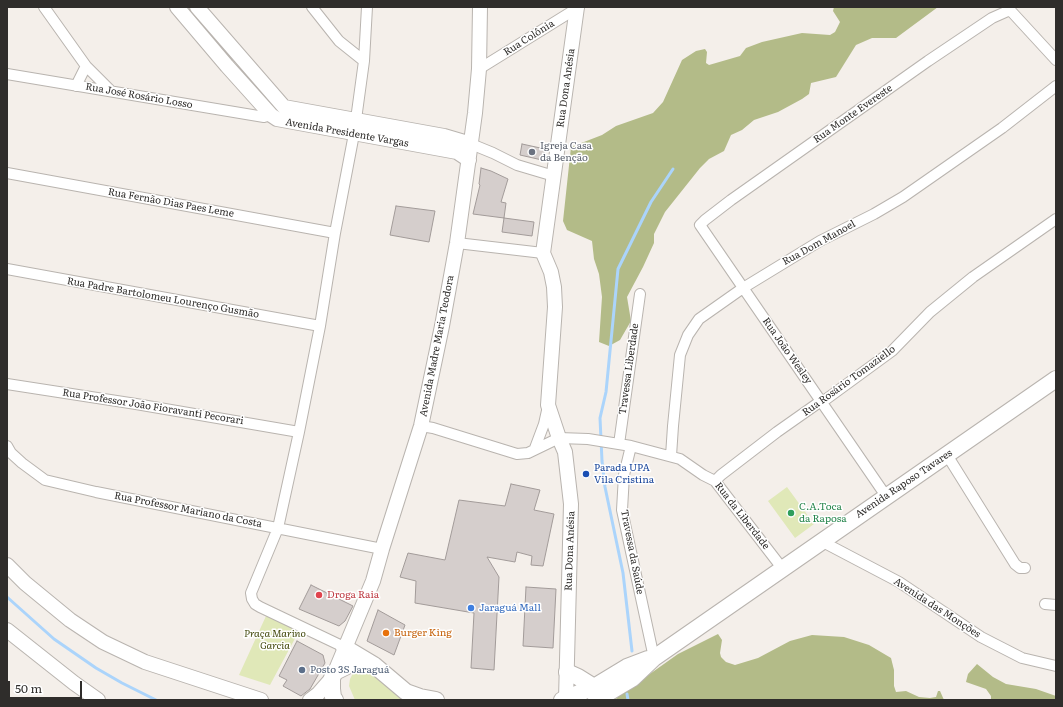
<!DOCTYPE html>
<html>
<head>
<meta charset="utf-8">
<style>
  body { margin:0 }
  #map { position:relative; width:1063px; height:707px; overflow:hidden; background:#f4efea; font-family:Literata,serif }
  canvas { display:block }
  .frame { position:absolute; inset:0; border:8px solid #2f2d2b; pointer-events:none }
  .scale { position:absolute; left:8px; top:681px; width:74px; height:18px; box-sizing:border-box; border:2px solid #2f2d2b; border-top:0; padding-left:5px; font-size:12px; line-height:14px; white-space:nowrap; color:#2f2d2b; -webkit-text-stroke:3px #fff; paint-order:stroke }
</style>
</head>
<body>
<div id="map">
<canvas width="1063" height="707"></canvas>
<div class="frame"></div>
<div class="scale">50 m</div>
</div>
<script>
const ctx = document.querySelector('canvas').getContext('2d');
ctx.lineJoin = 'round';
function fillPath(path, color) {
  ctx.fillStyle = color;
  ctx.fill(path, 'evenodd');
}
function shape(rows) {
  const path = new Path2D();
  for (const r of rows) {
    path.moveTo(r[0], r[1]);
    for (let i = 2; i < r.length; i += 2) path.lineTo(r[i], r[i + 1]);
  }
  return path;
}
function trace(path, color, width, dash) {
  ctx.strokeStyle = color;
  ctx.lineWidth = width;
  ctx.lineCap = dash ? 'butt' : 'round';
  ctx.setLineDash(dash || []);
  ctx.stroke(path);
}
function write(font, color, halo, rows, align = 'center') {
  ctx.font = font + ' Literata,serif';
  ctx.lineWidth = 3;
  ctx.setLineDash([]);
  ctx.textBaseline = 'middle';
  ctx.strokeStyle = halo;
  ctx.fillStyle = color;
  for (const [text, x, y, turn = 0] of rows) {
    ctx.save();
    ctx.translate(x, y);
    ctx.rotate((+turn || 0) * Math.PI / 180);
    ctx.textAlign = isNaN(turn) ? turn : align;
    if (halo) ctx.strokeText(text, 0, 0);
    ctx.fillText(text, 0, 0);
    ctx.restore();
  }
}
fillPath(shape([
  [787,487,814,524,795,538,768,501],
  [266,616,299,631,270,685,239,675],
  [364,667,420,700,355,700,349,686,350,679,353,673,358,669]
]), '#e0e8b8');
fillPath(shape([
  [834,7,938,7,896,38,872,38,856,45,836,77,811,83,809,94,802,99,778,112,754,120,742,130,731,135,724,151,709,159,700,168,665,212,654,234,654,243,643,267,627,297,631,321,620,340,609,346,599,342,602,297,599,274,594,259,592,241,567,230,563,221,571,147,602,135,616,126,653,113,663,102,682,60,696,51,705,49,707,52,706,63,709,65,740,56,746,48,762,42,802,33,830,35,835,32,840,22,833,11],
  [718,634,722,640,720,653,721,657,726,662,735,665,758,658,790,641,812,635,844,637,869,645,891,658,894,670,894,686,896,692,906,691,919,697,930,698,936,697,938,691,940,691,944,700,615,700,630,683,647,676,678,654],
  [977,664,993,677,1006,684,1036,689,1056,696,1056,700,991,700,991,696,986,689,966,682,968,674]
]), '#b3bb88');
trace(shape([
  [7,597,54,639,96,668,122,683,156,700],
  [632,651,623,573,605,487,602,461,600,418,606,392,618,269,651,202,673,169],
  [627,694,628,700]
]), '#abd4fb', 3);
const building = shape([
  [522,144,545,149,542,160,520,155,522,144],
  [481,168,491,171,508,179,501,202,506,203,504,218,473,214,480,185,479,184,481,168],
  [396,206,435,211,429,242,390,235,396,206],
  [504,218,534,222,532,236,502,232,504,218],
  [511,484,540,490,534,510,554,514,543,566,531,565,532,556,517,552,515,562,487,557,499,577,494,670,471,668,474,613,415,603,416,581,400,577,408,553,445,560,459,500,505,506,511,484],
  [311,585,353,606,345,621,339,626,299,609,311,585],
  [526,587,556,589,553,648,523,646,526,587],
  [378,610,405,625,394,655,367,641,378,610],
  [297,641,323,655,325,663,310,689,301,696,283,686,287,680,279,676,297,641]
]);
fillPath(building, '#d5cecc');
trace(building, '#a29b99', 1);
const street = shape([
  [44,7,86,66,111,91],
  [312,7,339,41,364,61],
  [479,69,579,7],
  [7,74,264,117,271,115],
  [76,86,86,66],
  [471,144,493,153,517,165,554,176],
  [7,173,335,233],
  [457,243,543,253],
  [7,269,320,326],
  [7,384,136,404,299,432],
  [421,426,433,428,517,454,528,453,559,438,588,439,631,446,680,459,703,475,715,481,782,568],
  [619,444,640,294],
  [7,446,11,453,22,463,45,480,96,492,382,549],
  [631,446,624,475,622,510,654,658],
  [535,448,544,424,548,406],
  [947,455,1015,564,1020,568,1025,568],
  [671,456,673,426,680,355,688,335,699,319,743,288,820,241,874,214,903,197,1002,128,1056,86],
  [715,481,721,475,777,432,821,401,825,400,892,351,930,312,973,277,1056,219],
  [886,496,700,225,705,220,731,200,928,61,992,18,1010,10,1056,60],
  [821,541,899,582,981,637,1022,658,1056,666],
  [1045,604,1056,605],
  [344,647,260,607,255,604,252,599,251,593,278,528,299,432,320,326,335,233,354,134,364,61,367,7]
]);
const secondary = shape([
  [177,7,227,66,271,115,277,119,457,152,469,160],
  [197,7,284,107,444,136,471,144],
  [7,565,25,583,70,620,103,642,145,662,261,700],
  [7,630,74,683,98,700],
  [335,672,373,581,382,549,421,426,442,326,457,243,475,113,479,69,480,7],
  [566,699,571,504,565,452,559,438,548,405,555,307,554,287,551,272,543,253,577,7],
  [310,700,318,694,332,678]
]);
const primary = shape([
  [344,647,374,665,406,692,420,697,436,700],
  [567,672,578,677,594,687],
  [335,700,333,697,332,689,332,678,335,672,351,664,364,663,372,665],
  [562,700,594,687,627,667,648,659],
  [596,700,633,678,654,658,1056,379]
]);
trace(street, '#b9b4af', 12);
trace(secondary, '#b9b4af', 16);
trace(primary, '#b9b4af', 18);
trace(street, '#fff', 10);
trace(secondary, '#fff', 14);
trace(primary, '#fff', 16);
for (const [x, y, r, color] of [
  [532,152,4,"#6b7280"],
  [586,474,4,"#1a4fb4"],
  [791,513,4,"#2e9e5b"],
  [319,595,4,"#e0444e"],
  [471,608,4,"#3f7fe0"],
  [386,633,4,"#e8710a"],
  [302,670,4,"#5c6f8a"]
]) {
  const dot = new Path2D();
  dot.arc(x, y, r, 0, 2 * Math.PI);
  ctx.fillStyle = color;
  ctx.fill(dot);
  trace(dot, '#fff', 1.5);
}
write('10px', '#2f2d2b', '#fff', [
  ["Rua Colônia",529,38,-32],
  ["Rua Dona Anésia",566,88,-82],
  ["Rua José Rosário Losso",139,96,10],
  ["Rua Monte Evereste",853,114,-35],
  ["Avenida Presidente Vargas",347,133,10],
  ["Rua Fernão Dias Paes Leme",171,203,10],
  ["Rua Dom Manoel",819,243,-29],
  ["Rua Padre Bartolomeu Lourenço Gusmão",163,298,10],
  ["Avenida Madre Maria Teodora",437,346,-79],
  ["Rua João Wesley",787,351,55],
  ["Travessa Liberdade",629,369,-82],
  ["Rua Rosário Tomaziello",849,381,-36],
  ["Rua Professor João Fioravanti Pecorari",153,407,9],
  ["Avenida Raposo Tavares",904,484,-34],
  ["Rua Professor Mariano da Costa",188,510,11],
  ["Rua da Liberdade",742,516,52],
  ["Rua Dona Anésia",570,551,-88],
  ["Travessa da Saúde",632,552,79],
  ["Avenida das Monções",937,608,33]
]);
write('10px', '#5b616d', '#fff', [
  ["Igreja Casa",540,146],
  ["da Benção",540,158]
], 'left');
write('10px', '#164399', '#fff', [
  ["Parada UPA",594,468],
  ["Vila Cristina",594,480]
], 'left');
write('10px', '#27864d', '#fff', [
  ["C.A.Toca",799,507],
  ["da Raposa",799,519]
], 'left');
write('10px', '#be3a42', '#fff', [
  ["Droga Raia",327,595]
], 'left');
write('10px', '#366cbe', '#fff', [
  ["Jaraguá Mall",479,608]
], 'left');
write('10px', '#c56008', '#fff', [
  ["Burger King",394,633]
], 'left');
write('italic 10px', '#454b0f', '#fff', [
  ["Praça Marino",275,634],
  ["Garcia",275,646]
]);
write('10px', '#4e5e75', '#fff', [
  ["Posto 3S Jaraguá",310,670]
], 'left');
</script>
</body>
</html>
